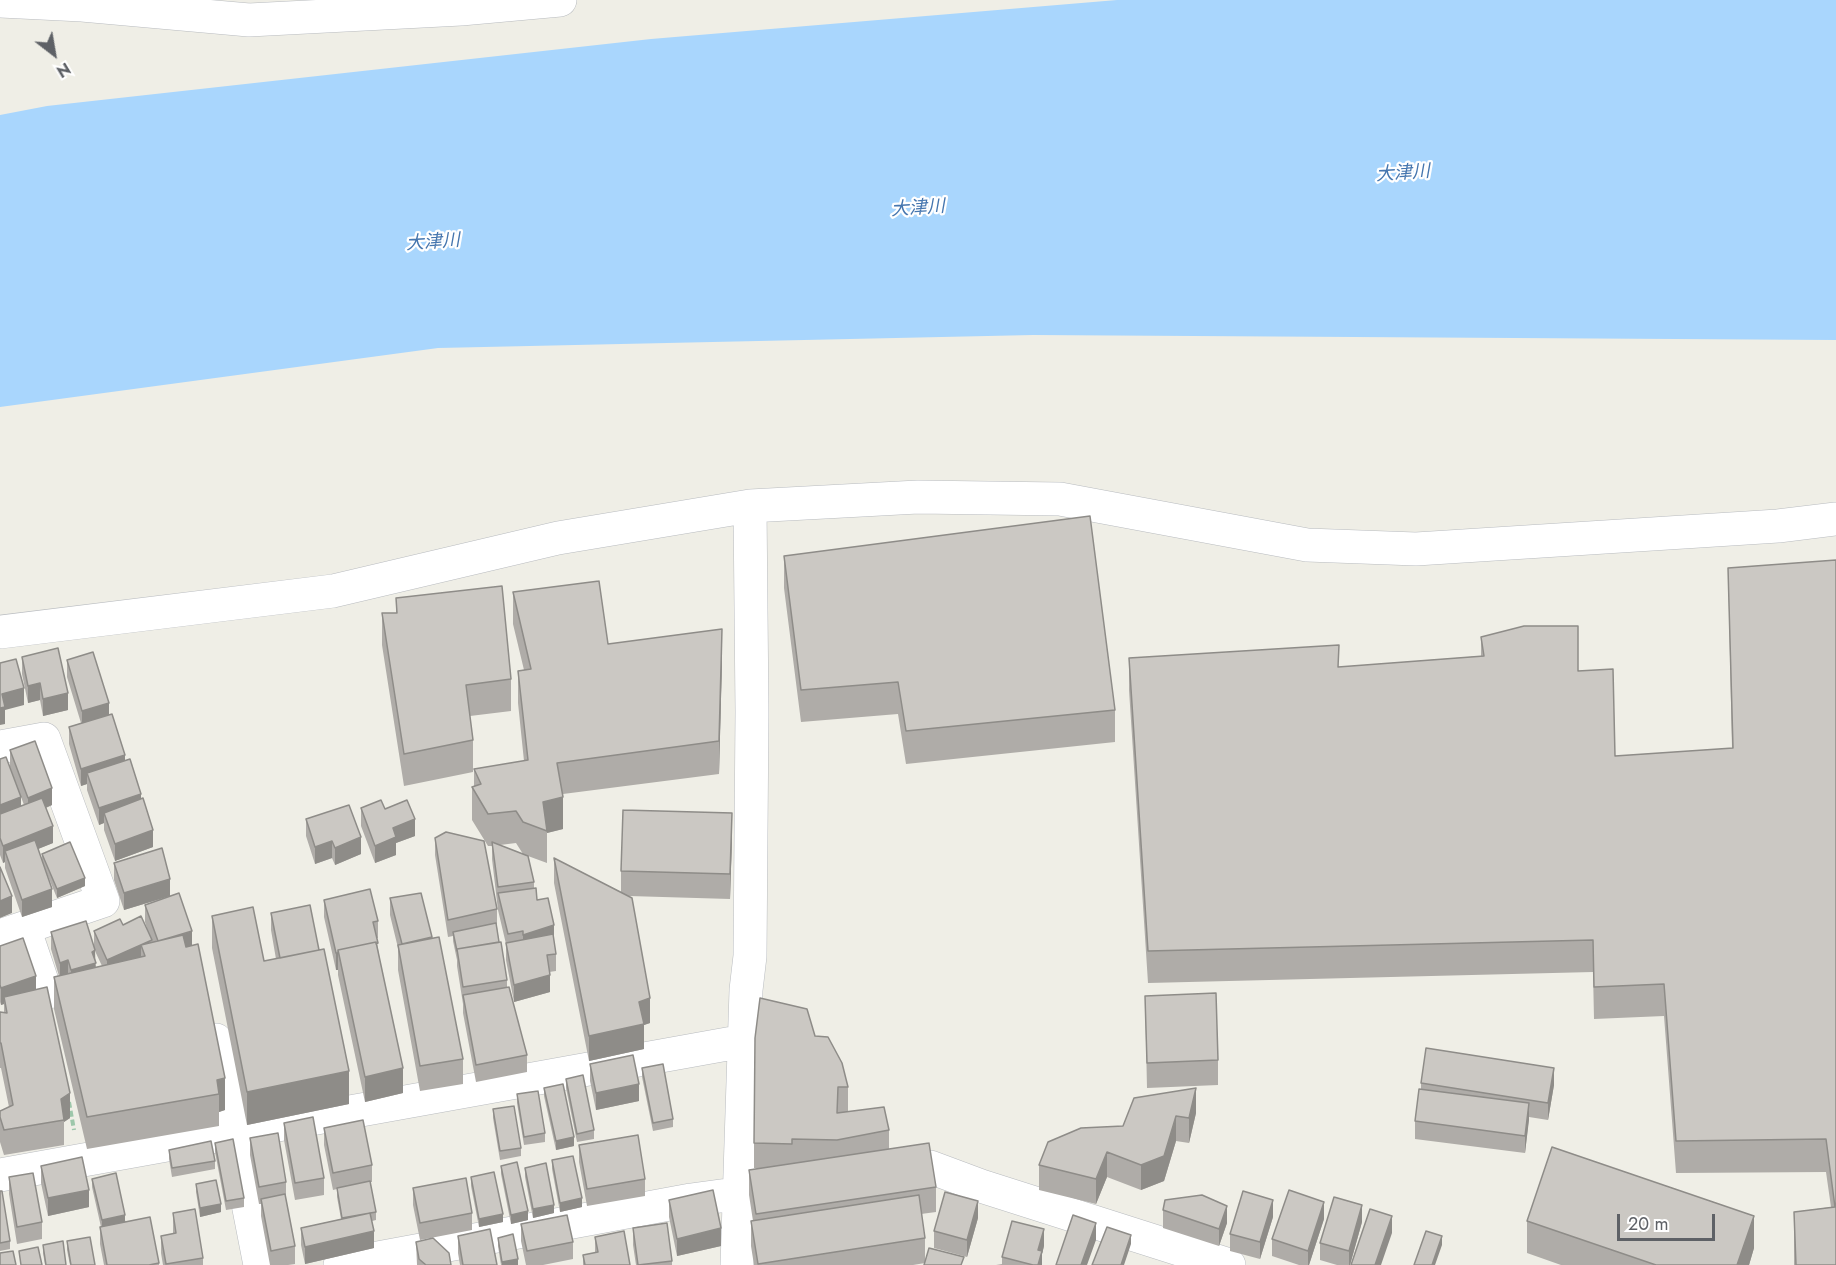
<!DOCTYPE html>
<html>
<head>
<meta charset="utf-8">
<style>
  body { margin:0 }
  #map { position:relative; width:1836px; height:1265px; overflow:hidden; background:#efeee6; font-family:Jost,sans-serif }
  canvas { display:block }
  .north { position:absolute; left:24px; top:24px; width:60px; height:60px; -webkit-text-stroke:4px #fff; paint-order:stroke; rotate:149deg; font-size:16px; font-weight:700; line-height:24px; text-align:center; color:#5e6166 }
  .north::after { content:''; display:block; margin:auto; width:21px; height:27px; background:#5e6166; clip-path:polygon(50% 0,100% 100%,50% 72%,0 100%) }
  .scale { position:absolute; left:1617px; top:1214px; width:98px; height:27px; box-sizing:border-box; border:3px solid #5e6166; border-top:0; padding-left:8px; font-size:18px; line-height:21px; white-space:nowrap; color:#5e6166; -webkit-text-stroke:4px #fff; paint-order:stroke }
</style>
</head>
<body>
<div id="map">
<canvas width="1836" height="1265"></canvas>
<div class="north">N</div>
<div class="scale">20 m</div>
</div>
<script>
const ctx = document.querySelector('canvas').getContext('2d');
ctx.lineJoin = 'round';
function fillPath(path, color) {
  ctx.fillStyle = color;
  ctx.fill(path, 'evenodd');
}
function shape(rows) {
  const path = new Path2D();
  for (const r of rows) {
    path.moveTo(r[0], r[1]);
    for (let i = 2; i < r.length; i += 2) path.lineTo(r[i], r[i + 1]);
  }
  return path;
}
function trace(path, color, width, dash) {
  ctx.strokeStyle = color;
  ctx.lineWidth = width;
  ctx.lineCap = dash ? 'butt' : 'round';
  ctx.setLineDash(dash || []);
  ctx.stroke(path);
}
function write(font, color, halo, rows, align = 'center') {
  ctx.font = font + ' Jost,"Noto Sans JP",sans-serif';
  ctx.lineWidth = 4.5;
  ctx.setLineDash([]);
  ctx.textBaseline = 'middle';
  ctx.strokeStyle = halo;
  ctx.fillStyle = color;
  for (const [text, x, y, turn = 0] of rows) {
    ctx.save();
    ctx.translate(x, y);
    ctx.rotate((+turn || 0) * Math.PI / 180);
    ctx.textAlign = isNaN(turn) ? turn : align;
    if (halo) ctx.strokeText(text, 0, 0);
    ctx.fillText(text, 0, 0);
    ctx.restore();
  }
}
fillPath(shape([
  [1117,0,1836,0,1836,340,1033,335,438,348,0,407,0,115,47,106,651,39]
]), '#a9d6fd');
const minor = shape([
  [0,1,82,5,249,20,461,9,560,0],
  [0,632,333,591,558,538,750,506,918,497,1060,499,1307,545,1416,549,1778,526,1836,519],
  [0,747,44,739,103,901,0,936],
  [24,928,46,993],
  [216,1040,260,1265],
  [890,1173,930,1167,981,1186,1229,1265],
  [0,1175,744,1041],
  [340,1265,691,1200,794,1186],
  [737,1265,746,990,750,956,752,712,750,506]
]);
trace(minor, '#b8bbbf', 34);
trace(shape([
  [69,1102,74,1130]
]), '#9dc7aa', 4, [6, 3]);
trace(minor, '#fff', 33);
fillPath(shape([
  [784,556,1115,710,1115,742,906,764,898,714,801,722,784,588],
  [1836,560,1836,1265,1794,1265,1794,1212,1831,1207,1826,1172,1676,1173,1664,1016,1594,1019,1593,972,1148,983,1129,690,1129,658,1339,667,1481,656,1481,637,1578,671,1615,756,1732,748,1728,568],
  [513,592,608,644,722,661,719,774,563,794,563,829,547,833,547,863,528,856,534,882,534,888,537,900,554,940,556,954,556,971,549,972,550,992,514,1002,506,960,506,944,498,910,492,859,492,846,488,846,472,820,472,787,474,786,474,769,524,761,518,703,518,671,524,670,513,624],
  [516,843,523,854,500,845],
  [396,598,511,679,511,711,470,716,473,740,473,772,404,786,382,645,382,613,396,613],
  [22,657,68,710,43,716,40,700,28,703,22,674],
  [67,660,109,715,125,761,141,799,153,847,115,861,104,830,104,823,99,825,87,790,87,784,81,786,69,744,69,727,81,723,67,677],
  [10,750,52,805,46,808,53,843,38,849,42,862,42,854,85,886,57,898,43,864,52,907,22,917,5,868,5,862,3,863,0,855,0,759,21,806,24,805,10,767],
  [361,808,385,809,415,836,396,843,396,855,375,863,361,826],
  [306,819,361,854,335,865,332,858,315,864,306,836],
  [435,838,497,909,497,927,499,942,507,980,507,987,527,1055,527,1072,476,1082,463,1013,463,1004,457,966,457,960,453,941,453,936,448,937,435,855],
  [732,838,730,899,629,896,650,1023,644,1025,644,1049,589,1061,554,883,554,858,621,892,621,871],
  [114,863,170,896,124,910,114,880],
  [390,898,432,939,463,1059,463,1084,420,1091,398,970,398,948,390,915],
  [324,900,378,921,378,938,376,938,378,949,403,1093,365,1102,338,975,338,970,336,970,324,917],
  [145,905,192,945,225,1110,219,1112,219,1126,87,1149,54,1009,54,977,59,976,51,949,51,932,94,947,94,931,123,925,150,938,145,922],
  [95,951,102,966,96,967,95,961],
  [271,913,349,1104,247,1125,212,948,212,916,264,961,276,959,271,930],
  [0,946,36,989,70,1118,64,1122,64,1145,4,1155,0,1142,0,1111,9,1107,1,1068,0,1068,0,1012,4,1012,4,1004,1,1005,0,1002],
  [1145,996,1218,1060,1218,1085,1147,1088],
  [815,1036,848,1087,848,1112,838,1113,889,1130,889,1149,936,1187,936,1212,921,1214,925,1238,925,1263,964,1265,925,1263,913,1265,754,1265,751,1246,751,1221,753,1221,749,1195,749,1170,758,1168,754,1168,754,1143],
  [590,1064,639,1101,596,1110,590,1081],
  [642,1068,673,1119,673,1127,653,1131,642,1077],
  [566,1079,594,1130,594,1139,577,1142,566,1088],
  [1421,1083,1554,1085,1548,1120,1529,1117,1525,1153,1415,1139,1415,1121,1421,1089],
  [544,1088,574,1146,556,1150,544,1096],
  [517,1094,545,1133,545,1142,524,1145,517,1103],
  [493,1109,521,1148,521,1156,500,1160,493,1118],
  [1196,1113,1189,1143,1176,1141,1164,1181,1141,1190,1107,1177,1096,1204,1039,1190,1039,1165,1123,1126],
  [284,1123,324,1178,324,1195,295,1200,284,1140],
  [324,1128,372,1165,372,1182,370,1182,376,1212,376,1220,372,1221,374,1248,305,1264,301,1245,301,1228,341,1219,337,1197,337,1189,333,1190,324,1145],
  [250,1138,286,1182,286,1199,295,1246,295,1264,288,1265,270,1265,261,1216,261,1204,259,1204,250,1155],
  [215,1143,244,1198,244,1207,226,1210,215,1152],
  [579,1145,645,1179,645,1196,587,1206,579,1162],
  [169,1150,215,1161,215,1169,172,1177,169,1159],
  [552,1160,582,1207,560,1212,552,1169],
  [41,1166,89,1207,48,1216,41,1183],
  [501,1166,528,1220,511,1224,501,1174],
  [525,1168,554,1213,533,1218,525,1177],
  [9,1177,42,1222,42,1239,17,1244,9,1194],
  [471,1177,503,1222,479,1227,471,1186],
  [92,1179,159,1263,159,1265,104,1265,100,1244,100,1227,101,1227,92,1187],
  [196,1184,221,1212,200,1217,196,1192],
  [413,1188,472,1213,472,1230,420,1240,413,1205],
  [0,1191,10,1241,10,1249,0,1251],
  [669,1200,721,1246,677,1256,669,1217],
  [1163,1210,1227,1223,1219,1246,1163,1228],
  [173,1213,203,1258,203,1265,163,1265,161,1253,161,1236,173,1234],
  [1273,1217,1260,1259,1230,1251,1230,1234],
  [978,1218,967,1257,934,1248,934,1231],
  [1324,1219,1309,1265,1299,1265,1272,1256,1272,1239],
  [1527,1221,1754,1248,1749,1265,1561,1265,1527,1253],
  [1362,1222,1350,1265,1337,1265,1320,1260,1320,1243],
  [521,1224,573,1242,573,1259,543,1265,526,1265,521,1241],
  [633,1228,672,1261,672,1265,636,1265,633,1245],
  [458,1236,497,1265,460,1265,458,1253],
  [595,1237,630,1265,583,1265,583,1255,595,1253],
  [498,1238,518,1265,501,1265,498,1246],
  [67,1241,95,1265,70,1265,67,1250],
  [416,1242,451,1265,417,1265],
  [43,1245,66,1265,45,1265,43,1253],
  [1044,1246,1042,1254,1042,1265,996,1265,1002,1264,1002,1257]
]), '#afaca8');
fillPath(shape([
  [722,629,722,661,719,774,719,741],
  [40,683,40,700,28,703,28,686],
  [24,688,24,705,5,710,5,724,0,725,0,708,2,694],
  [68,693,68,710,43,716,43,699],
  [109,703,109,720,82,728,82,711],
  [125,755,125,772,87,773,87,784,81,786,81,769],
  [52,788,52,805,28,815,28,798],
  [141,794,141,811,104,813,104,823,99,825,99,808],
  [21,797,21,814,0,822,0,805],
  [563,797,563,829,547,833,543,802],
  [732,813,732,838,730,899,730,874],
  [415,819,415,836,396,843,396,855,375,863,375,846,393,828],
  [53,826,53,843,8,861,5,851,5,862,3,863,3,846],
  [153,830,153,847,115,861,115,844],
  [361,837,361,854,335,865,335,848],
  [332,841,332,858,315,864,315,847],
  [85,878,85,886,57,898,57,889],
  [170,879,170,896,124,910,124,893],
  [52,889,52,907,22,917,22,900],
  [12,896,12,913,0,918,0,901],
  [554,925,554,942,523,952,523,935],
  [192,931,192,948,158,942],
  [141,945,141,962,107,977,107,960],
  [95,950,96,980,71,987,71,970,92,952],
  [336,953,338,953,338,970,336,970],
  [68,960,68,977,60,980,60,963],
  [550,975,550,992,514,1002,514,985],
  [36,976,36,993,4,997,4,1004,1,1005,1,988],
  [650,998,650,1023,644,1025,644,1049,589,1061,589,1036,639,1002],
  [403,1068,403,1093,365,1102,365,1077],
  [1554,1068,1554,1085,1548,1120,1548,1103],
  [349,1071,349,1104,247,1125,247,1092],
  [225,1078,225,1110,219,1112,219,1094,217,1080],
  [639,1084,639,1101,596,1110,596,1093],
  [1196,1088,1196,1113,1189,1143,1189,1118],
  [70,1093,70,1118,64,1122,61,1099],
  [1529,1103,1529,1120,1525,1153,1525,1136],
  [1176,1116,1176,1141,1164,1181,1141,1190,1141,1165],
  [574,1137,574,1146,556,1150,556,1141],
  [1107,1152,1107,1177,1096,1204,1096,1179],
  [89,1190,89,1207,48,1216,48,1198],
  [582,1198,582,1207,560,1212,560,1203],
  [1273,1200,1273,1217,1260,1259,1260,1242],
  [978,1201,978,1218,967,1257,967,1240],
  [1324,1202,1324,1219,1309,1265,1308,1265,1308,1251],
  [221,1204,221,1212,200,1217,200,1208],
  [554,1205,554,1213,533,1218,533,1209],
  [1362,1205,1362,1222,1350,1265,1349,1265,1349,1251],
  [1227,1206,1227,1223,1219,1246,1219,1229],
  [528,1211,528,1220,511,1224,511,1215],
  [503,1214,503,1222,479,1227,479,1219],
  [125,1215,125,1224,102,1229,102,1220],
  [1392,1216,1392,1233,1381,1265,1375,1265],
  [1754,1216,1754,1248,1749,1265,1737,1265],
  [1096,1223,1096,1240,1087,1265,1081,1265],
  [721,1228,721,1246,677,1256,677,1239],
  [1044,1229,1044,1246,1042,1254,1042,1265,1038,1265,1038,1250],
  [374,1231,374,1248,305,1264,305,1247],
  [1131,1235,1131,1244,1124,1265,1121,1265],
  [1442,1236,1442,1245,1435,1265,1432,1265],
  [518,1259,518,1265,502,1265,502,1262]
]), '#8e8c88');
const building = shape([
  [1090,516,1115,710,906,731,898,682,801,690,784,556,1090,516],
  [1836,560,1836,1265,1796,1265,1794,1212,1835,1207,1826,1139,1676,1141,1664,984,1594,987,1593,940,1148,951,1129,658,1339,645,1338,667,1484,656,1481,637,1524,626,1578,626,1578,671,1613,669,1615,756,1733,748,1728,568,1836,560],
  [599,581,608,644,722,629,719,741,557,763,563,797,543,802,547,831,523,822,516,811,488,814,472,787,481,784,474,769,528,760,518,671,531,669,513,592,599,581],
  [502,586,511,679,466,685,473,740,404,754,382,613,397,613,396,598,502,586],
  [58,648,68,693,43,699,40,683,28,686,22,657,58,648],
  [93,652,109,703,82,711,67,660,93,652],
  [16,659,24,688,2,694,5,707,0,708,0,663,16,659],
  [112,714,125,755,81,769,69,727,112,714],
  [35,741,52,788,28,798,10,750,35,741],
  [6,757,21,797,0,805,0,759,6,757],
  [130,759,141,794,99,808,87,773,130,759],
  [42,798,53,826,3,846,0,838,0,814,42,798],
  [143,798,153,830,115,844,104,813,143,798],
  [381,800,385,809,407,800,415,819,393,828,396,837,375,846,361,808,381,800],
  [349,805,361,837,335,848,332,841,315,847,306,819,349,805],
  [623,810,732,813,730,874,621,871,623,810],
  [446,832,484,841,497,909,448,920,435,838,446,832],
  [35,840,52,889,22,900,5,851,35,840],
  [70,842,85,878,57,889,42,854,70,842],
  [492,842,528,856,534,882,498,887,492,842],
  [162,848,170,879,124,893,114,863,162,848],
  [554,858,632,898,650,998,639,1002,644,1024,589,1036,554,858],
  [0,867,12,896,0,901,0,867],
  [536,888,537,900,548,898,554,925,523,935,523,931,508,934,498,893,536,888],
  [370,889,378,921,373,922,378,943,376,944,376,942,338,950,338,953,336,953,324,900,370,889],
  [179,893,192,931,172,937,158,941,145,905,179,893],
  [421,893,432,937,402,944,390,898,421,893],
  [310,905,319,950,280,958,271,913,310,905],
  [253,907,264,961,324,949,349,1071,247,1092,212,916,253,907],
  [141,916,152,940,107,960,94,931,120,919,123,925,141,916],
  [86,921,95,950,92,952,96,963,71,970,68,960,60,963,51,932,86,921],
  [496,923,499,942,457,949,457,951,453,932,496,923],
  [553,934,556,954,547,955,550,975,514,985,506,943,553,934],
  [183,935,186,947,198,944,225,1078,217,1080,219,1094,87,1117,54,977,145,956,141,945,183,935],
  [439,937,463,1059,420,1066,398,945,439,937],
  [23,938,36,976,1,988,0,985,0,946,23,938],
  [376,942,403,1068,365,1077,338,950,376,942],
  [501,942,507,980,463,987,457,949,501,942],
  [47,987,70,1093,61,1099,64,1120,4,1130,0,1117,0,1111,13,1105,1,1043,0,1043,0,1012,7,1013,4,997,47,987],
  [509,987,527,1055,476,1065,463,995,509,987],
  [1216,993,1218,1060,1147,1063,1145,996,1216,993],
  [760,998,807,1009,815,1036,828,1037,842,1063,848,1087,838,1087,837,1113,884,1107,889,1130,837,1140,792,1139,792,1144,754,1143,755,1038,760,998],
  [1426,1048,1554,1068,1548,1103,1421,1083,1426,1048],
  [633,1055,639,1084,596,1093,590,1064,633,1055],
  [663,1064,673,1119,653,1123,642,1068,663,1064],
  [583,1075,594,1130,577,1134,566,1079,583,1075],
  [563,1084,574,1137,556,1141,544,1088,563,1084],
  [1196,1088,1189,1118,1176,1116,1164,1156,1141,1165,1107,1152,1096,1179,1039,1165,1048,1142,1081,1128,1123,1126,1134,1098,1196,1088],
  [1419,1089,1529,1103,1525,1136,1415,1121,1419,1089],
  [538,1091,545,1133,524,1137,517,1094,538,1091],
  [514,1106,521,1148,500,1151,493,1109,514,1106],
  [313,1117,324,1178,295,1183,284,1123,313,1117],
  [363,1120,372,1165,333,1173,324,1128,363,1120],
  [278,1133,286,1182,259,1187,250,1138,278,1133],
  [638,1135,645,1179,587,1189,579,1145,638,1135],
  [233,1139,244,1198,226,1201,215,1143,233,1139],
  [211,1141,215,1161,172,1168,169,1150,211,1141],
  [929,1143,936,1187,756,1214,749,1170,929,1143],
  [1552,1147,1754,1216,1737,1265,1656,1265,1527,1221,1552,1147],
  [573,1156,582,1198,560,1203,552,1160,573,1156],
  [82,1157,89,1190,48,1198,41,1166,82,1157],
  [517,1162,528,1211,511,1215,501,1166,517,1162],
  [546,1163,554,1205,533,1209,525,1168,546,1163],
  [494,1172,503,1214,479,1219,471,1177,494,1172],
  [33,1173,42,1222,17,1227,9,1177,33,1173],
  [116,1173,125,1215,102,1220,92,1179,116,1173],
  [466,1178,472,1213,420,1223,413,1188,466,1178],
  [216,1180,221,1204,200,1208,196,1184,216,1180],
  [370,1181,376,1212,342,1218,337,1188,370,1181],
  [713,1190,721,1228,677,1239,669,1200,713,1190],
  [1289,1190,1324,1202,1308,1251,1272,1239,1289,1190],
  [0,1191,2,1191,10,1241,0,1243,0,1191],
  [1243,1191,1273,1200,1260,1242,1230,1234,1243,1191],
  [945,1192,978,1201,967,1240,934,1231,945,1192],
  [285,1194,295,1246,271,1251,261,1199,285,1194],
  [919,1195,925,1238,758,1264,751,1221,919,1195],
  [1202,1195,1227,1206,1219,1229,1163,1210,1165,1200,1202,1195],
  [1334,1197,1362,1205,1349,1251,1320,1243,1334,1197],
  [195,1209,203,1258,166,1264,161,1236,176,1233,173,1213,195,1209],
  [1370,1209,1392,1216,1375,1265,1351,1265,1370,1209],
  [370,1213,374,1231,305,1247,301,1228,370,1213],
  [567,1215,573,1242,527,1251,521,1224,567,1215],
  [1073,1215,1096,1223,1081,1265,1056,1265,1073,1215],
  [150,1217,159,1263,149,1265,107,1265,100,1227,150,1217],
  [1012,1221,1044,1229,1038,1250,1042,1251,1038,1265,1033,1265,1002,1257,1012,1221],
  [667,1223,672,1261,638,1265,633,1228,667,1223],
  [1107,1227,1131,1235,1121,1265,1092,1265,1107,1227],
  [490,1229,497,1265,463,1265,458,1236,490,1229],
  [624,1231,630,1265,585,1265,583,1255,598,1252,595,1237,624,1231],
  [1426,1231,1442,1236,1432,1265,1414,1265,1426,1231],
  [513,1234,518,1259,502,1262,498,1238,513,1234],
  [90,1237,95,1265,71,1265,67,1241,90,1237],
  [433,1238,449,1253,451,1265,426,1265,419,1259,416,1242,433,1238],
  [63,1241,66,1265,46,1265,43,1245,63,1241],
  [38,1247,42,1265,21,1265,19,1251,38,1247],
  [929,1248,964,1257,961,1265,924,1265,929,1248],
  [13,1251,16,1265,0,1265,0,1253,13,1251]
]);
fillPath(building, '#cbc8c3');
trace(building, '#8e8c88', 1.5);
write('italic 18px', '#4576af', '#fff', [
  ["大津川",1403,174,-4],
  ["大津川",918,209,-4],
  ["大津川",433,243,-4]
]);
</script>
</body>
</html>
